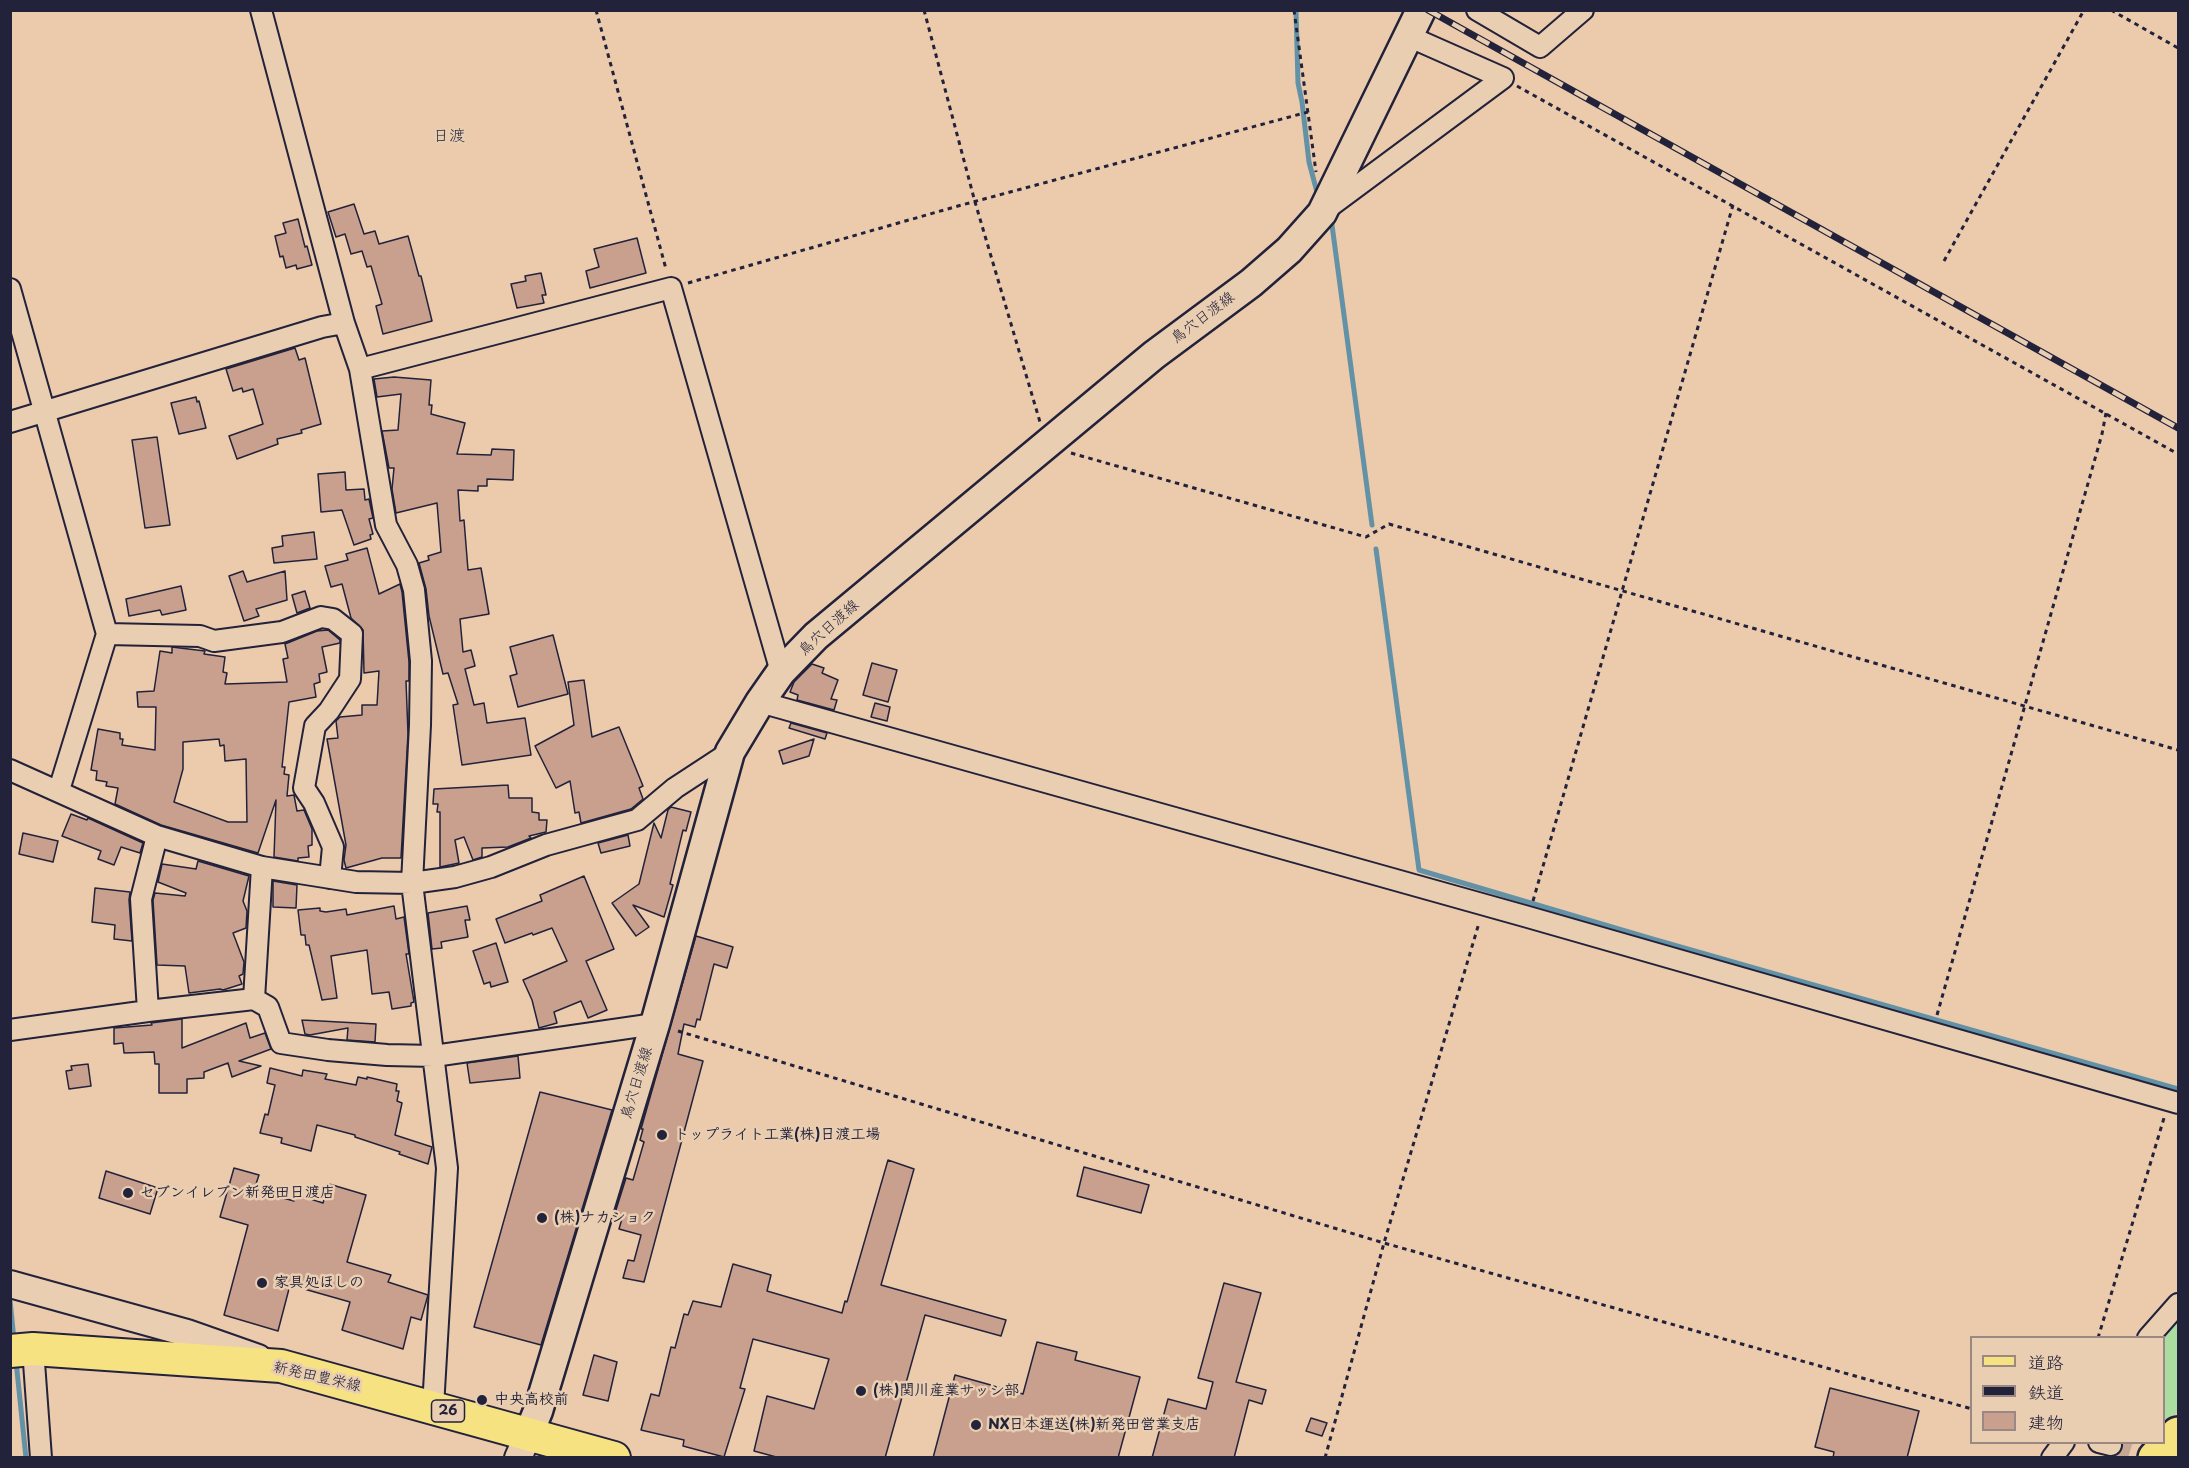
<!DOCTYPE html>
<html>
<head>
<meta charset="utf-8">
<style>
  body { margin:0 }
  #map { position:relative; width:2189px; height:1468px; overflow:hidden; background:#eccaac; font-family:"Playpen Sans","Klee One",sans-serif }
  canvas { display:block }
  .frame { position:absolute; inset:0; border:12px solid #22223b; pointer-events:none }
  .legend { position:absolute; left:1970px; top:1336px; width:195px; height:108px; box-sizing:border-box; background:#eaceb1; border:2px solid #9a8982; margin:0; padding:8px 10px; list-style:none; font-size:18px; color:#22223b }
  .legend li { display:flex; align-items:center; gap:12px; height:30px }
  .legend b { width:30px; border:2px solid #9a8982 }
</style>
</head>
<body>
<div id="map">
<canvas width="2189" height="1468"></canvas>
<div class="frame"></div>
<ul class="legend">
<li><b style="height:8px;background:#f7e281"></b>道路</li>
<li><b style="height:8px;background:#22223b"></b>鉄道</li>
<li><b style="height:16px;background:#c8a08d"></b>建物</li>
</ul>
</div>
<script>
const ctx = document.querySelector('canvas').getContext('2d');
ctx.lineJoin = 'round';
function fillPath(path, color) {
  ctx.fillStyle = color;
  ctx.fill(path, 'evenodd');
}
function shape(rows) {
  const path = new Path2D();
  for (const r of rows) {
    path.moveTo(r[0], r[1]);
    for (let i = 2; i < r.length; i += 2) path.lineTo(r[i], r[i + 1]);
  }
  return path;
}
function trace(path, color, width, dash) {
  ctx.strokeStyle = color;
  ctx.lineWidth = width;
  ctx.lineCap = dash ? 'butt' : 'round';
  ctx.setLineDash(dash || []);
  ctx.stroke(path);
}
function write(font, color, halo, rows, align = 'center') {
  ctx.font = font + ' "Playpen Sans","Klee One",sans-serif';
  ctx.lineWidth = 5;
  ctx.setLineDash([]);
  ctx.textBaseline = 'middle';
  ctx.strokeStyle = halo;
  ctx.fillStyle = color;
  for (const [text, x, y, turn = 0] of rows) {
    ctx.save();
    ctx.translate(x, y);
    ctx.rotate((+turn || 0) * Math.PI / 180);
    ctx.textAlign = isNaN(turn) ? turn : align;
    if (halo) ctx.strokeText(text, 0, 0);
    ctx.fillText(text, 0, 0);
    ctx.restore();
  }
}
fillPath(shape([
  [2178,1317,2178,1411,2164,1427,2164,1338,2161,1338]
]), '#aadd9f');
trace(shape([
  [1296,10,1298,83,1302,102,1309,162,1318,196],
  [1328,220,1332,225,1372,525],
  [1376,549,1419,870,1649,938,2178,1089],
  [10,1300,14,1340],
  [16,1361,26,1458]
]), '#6392a6', 5);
const building = shape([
  [354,204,364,234,375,231,379,244,408,236,419,276,421,276,432,321,383,334,376,306,382,304,371,266,367,267,362,251,351,254,345,234,336,237,328,212,354,204],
  [298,219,305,247,307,246,312,265,297,269,296,265,286,268,283,256,280,257,275,236,286,233,283,223,298,219],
  [637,238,646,273,590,288,586,271,599,267,594,249,637,238],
  [541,273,546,295,542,295,544,303,517,308,511,284,526,281,525,276,541,273],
  [295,348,299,360,305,358,321,424,301,430,302,433,277,439,278,444,237,459,229,436,263,424,253,389,243,392,242,388,233,391,226,369,295,348],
  [394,377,431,380,429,405,432,405,431,414,465,423,457,454,491,455,492,449,514,450,513,480,487,479,487,486,478,486,478,491,458,490,460,521,464,520,468,570,481,568,489,614,460,619,463,652,471,650,475,666,465,669,474,705,484,703,487,723,525,718,531,755,462,765,453,705,458,704,448,673,443,674,429,616,426,589,419,563,429,560,428,556,441,552,437,503,396,513,392,489,394,468,389,468,382,431,398,430,401,394,377,397,374,379,394,377],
  [196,397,197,402,199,401,206,428,179,434,171,403,196,397],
  [157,437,170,525,145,528,132,440,157,437],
  [345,472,346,490,364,489,365,500,369,499,373,518,369,519,373,534,370,535,371,539,354,545,342,510,321,512,318,474,345,472],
  [314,532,317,559,274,563,272,548,283,546,282,536,314,532],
  [367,548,379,594,400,584,402,592,409,662,409,681,406,681,408,734,401,858,382,858,346,868,344,860,346,845,327,739,338,738,336,721,340,717,362,715,362,705,377,705,379,671,364,673,363,630,351,618,342,584,331,587,325,566,348,560,346,554,367,548],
  [243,571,247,582,285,571,287,600,256,609,259,616,244,621,229,576,243,571],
  [181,586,186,610,162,615,160,610,129,616,126,599,181,586],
  [305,591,310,608,297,613,292,595,305,591],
  [328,630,340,640,340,643,322,647,327,672,319,674,320,682,314,684,316,697,289,702,282,767,285,767,284,774,289,775,287,796,294,795,297,811,304,810,312,829,312,845,308,846,309,857,298,858,298,861,274,857,276,800,258,853,161,825,115,804,118,788,106,786,107,782,96,780,97,771,91,770,98,729,120,733,120,739,123,739,122,745,155,750,156,707,138,707,137,692,154,691,160,651,172,653,172,647,180,648,205,651,204,654,225,657,223,672,227,673,225,684,287,682,283,659,288,658,285,644,317,631,328,630],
  [219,739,220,746,224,745,225,761,246,759,247,822,228,822,174,802,183,769,183,742,219,739],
  [553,635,568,694,518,707,510,676,517,674,510,647,553,635],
  [872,663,897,670,888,702,863,695,872,663],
  [812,664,824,668,822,673,838,680,831,699,837,700,834,710,797,700,798,695,790,692,794,682,812,664],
  [584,680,592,737,619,727,643,786,639,788,643,799,631,809,581,823,579,812,575,813,570,781,556,788,535,746,574,725,568,682,584,680],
  [875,703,890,707,887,721,871,717,875,703],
  [791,723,827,733,825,739,789,728,791,723],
  [814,739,809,756,783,764,779,751,814,739],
  [508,785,509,798,532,798,532,812,539,813,539,820,547,820,546,832,529,836,531,838,508,847,482,848,482,857,473,860,464,837,455,840,459,863,440,867,440,812,437,812,438,804,433,804,434,789,508,785],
  [671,807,691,812,686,831,683,830,670,884,673,885,664,917,633,905,649,927,636,936,612,903,639,884,654,823,661,838,668,810,671,807],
  [71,814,87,820,88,818,143,843,140,853,121,847,114,865,98,859,101,851,62,836,71,814],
  [23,833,58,841,53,862,19,854,23,833],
  [628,835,630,846,601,853,598,843,628,835],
  [198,861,249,876,243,901,247,911,246,928,233,933,244,962,243,974,239,976,242,984,223,990,220,989,189,993,185,966,157,965,153,900,155,893,185,896,186,893,158,882,162,864,196,869,198,861],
  [584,876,614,949,586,961,607,1010,588,1018,581,1001,554,1012,557,1023,539,1028,532,1000,523,980,567,961,552,928,533,935,532,933,505,943,496,919,542,901,540,895,584,876],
  [273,881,297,885,296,908,273,907,273,881],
  [95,888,130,892,129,900,132,941,114,939,115,925,92,922,95,888],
  [394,906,396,919,404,917,409,954,406,954,414,1002,411,1003,411,1006,392,1009,389,992,372,994,367,950,331,956,337,998,322,1000,309,945,306,945,305,935,301,935,298,910,320,908,320,911,326,912,346,909,347,915,394,906],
  [467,906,470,920,465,920,468,937,441,942,442,948,432,949,428,913,467,906],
  [696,936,733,947,727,968,714,964,700,1020,697,1019,695,1027,684,1024,678,1054,703,1061,644,1282,623,1278,628,1260,634,1261,641,1235,619,1229,623,1215,615,1213,626,1178,633,1180,644,1142,640,1140,643,1129,641,1129,696,936],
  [496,943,508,982,491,987,490,982,484,984,473,951,496,943],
  [182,1019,182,1048,246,1023,250,1038,265,1033,271,1049,239,1061,261,1066,232,1077,228,1063,204,1072,204,1078,187,1079,187,1093,159,1093,159,1064,155,1064,154,1052,124,1053,123,1043,114,1044,114,1028,152,1025,151,1023,182,1019],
  [302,1020,376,1024,375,1042,347,1040,348,1028,310,1035,305,1034,302,1020],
  [518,1056,520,1078,470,1083,467,1063,518,1056],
  [88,1064,91,1086,69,1089,66,1071,72,1070,71,1066,88,1064],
  [270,1068,302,1076,303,1070,327,1074,325,1079,356,1085,358,1077,367,1079,367,1077,397,1084,396,1091,399,1091,397,1101,402,1103,395,1135,432,1147,428,1164,399,1154,400,1152,355,1137,355,1135,317,1125,311,1151,281,1143,282,1138,260,1133,265,1114,268,1115,275,1085,267,1083,270,1068],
  [540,1092,612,1110,541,1345,474,1327,540,1092],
  [888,1160,914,1169,881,1285,1006,1320,1001,1336,925,1315,885,1458,780,1458,754,1451,767,1396,814,1409,829,1359,753,1339,740,1388,745,1389,724,1457,683,1446,684,1440,641,1430,651,1394,659,1396,671,1347,675,1348,684,1314,688,1315,693,1301,721,1307,733,1264,771,1275,767,1291,842,1313,845,1301,847,1302,888,1160],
  [1084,1167,1149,1185,1141,1213,1077,1196,1084,1167],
  [234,1168,259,1175,254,1190,294,1201,295,1194,323,1203,329,1184,366,1195,347,1262,391,1275,388,1282,428,1295,421,1320,411,1317,403,1349,342,1330,350,1302,290,1285,278,1331,224,1315,248,1225,220,1217,234,1168],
  [106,1171,158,1188,150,1214,99,1198,106,1171],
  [1224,1283,1261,1293,1236,1382,1266,1390,1262,1404,1249,1400,1234,1458,1152,1458,1168,1399,1206,1409,1213,1382,1198,1378,1224,1283],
  [1037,1342,1077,1352,1075,1360,1140,1377,1118,1458,933,1458,955,1375,1023,1394,1037,1342],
  [594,1355,617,1362,608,1401,583,1395,594,1355],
  [1830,1388,1919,1411,1907,1458,1833,1458,1834,1452,1815,1447,1830,1388],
  [1311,1418,1327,1423,1322,1436,1306,1431,1311,1418]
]);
fillPath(building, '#c8a08d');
trace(building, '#22223b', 1.5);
trace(shape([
  [2111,1445,2150,1458]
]), '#c4a895', 20, [20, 10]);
const minor = shape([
  [261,10,344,323,360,369,386,525,407,565,414,590,421,661,420,725,412,883,447,1168,433,1407],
  [1477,10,1540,47,1583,10],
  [1325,210,1503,78,1408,36],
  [10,289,107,634,59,790],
  [360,369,671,288,781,672],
  [10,422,322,327,344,323],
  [107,634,200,636,214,641,282,632,321,617,333,619,352,634,350,679,329,711,315,726,304,788,314,803,333,847,330,878],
  [760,702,1528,917,2178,1103],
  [10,770,157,836,262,867,356,882,412,883,455,877,491,867,546,845,637,820,675,788,730,752],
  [254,999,268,1007,281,1043,328,1050,387,1055,434,1056,655,1024],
  [148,1011,141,899,157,836],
  [10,1030,148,1011,254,999,262,867],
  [2148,1338,2178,1304],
  [33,1349,41,1458],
  [2099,1442,2111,1445],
  [2052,1458,2064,1442]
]);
const tertiary = shape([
  [10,1284,187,1333,258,1358],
  [518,1458,529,1433]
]);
const secondary = shape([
  [529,1433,538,1411,655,1024,730,752,760,702,781,672,816,636,1154,355,1251,283,1289,250,1322,213,1421,10]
]);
const primary = shape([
  [10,1351,33,1349,281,1366,614,1458]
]);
const motorway = shape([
  [2155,1458,2178,1434]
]);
trace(minor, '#22223b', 24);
trace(tertiary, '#22223b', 30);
trace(secondary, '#22223b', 33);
trace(primary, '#22223b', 36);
trace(motorway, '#22223b', 38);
trace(shape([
  [596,10,666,269],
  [924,10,975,202,1040,422],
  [1294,10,1316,172],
  [2111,10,2178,48],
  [1517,86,2178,454],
  [1944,261,2084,10],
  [688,283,958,206,1308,112],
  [1071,453,1366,537,1389,524,2178,750],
  [1533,901,1733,205],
  [1937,1015,2102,434,2106,413],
  [678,1031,1384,1243,1972,1409],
  [2098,1338,2164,1118],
  [1325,1458,1384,1243,1479,923]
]), '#22223b', 3, [4.5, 4.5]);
trace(minor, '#eaceb1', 20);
trace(tertiary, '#eaceb1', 26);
trace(secondary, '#eaceb1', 28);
trace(primary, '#f7e281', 32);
trace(motorway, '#f7e281', 33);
const rail = shape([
  [1428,10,2178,428]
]);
trace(rail, '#22223b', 7);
trace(rail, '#eaceb1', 4.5, [14]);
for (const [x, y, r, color] of [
  [662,1135,6,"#22223b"],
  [128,1193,6,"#22223b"],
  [542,1218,6,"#22223b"],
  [262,1283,6,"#22223b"],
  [861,1391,6,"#22223b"],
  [482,1400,6,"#22223b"],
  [976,1425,6,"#22223b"]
]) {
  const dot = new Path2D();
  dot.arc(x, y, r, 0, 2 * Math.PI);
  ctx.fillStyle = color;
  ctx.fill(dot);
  trace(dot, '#eaceb1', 2);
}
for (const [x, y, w] of [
  [448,1411,33]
]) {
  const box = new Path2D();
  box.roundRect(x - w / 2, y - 11, w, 22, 4.5);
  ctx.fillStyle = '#eaceb1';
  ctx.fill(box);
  trace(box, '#22223b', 1.5);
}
write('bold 14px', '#22223b', null, [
  ["26",448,1411]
]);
write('15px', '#22223b', '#eaceb1', [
  ["鳥穴日渡線",1203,318,-37],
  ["鳥穴日渡線",829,628,-42],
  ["鳥穴日渡線",637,1083,-73],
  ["新発田豊栄線",317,1377,13]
]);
write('bold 15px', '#22223b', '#eaceb1', [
  ["トップライト工業(株)日渡工場",674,1135],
  ["セブンイレブン新発田日渡店",140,1193],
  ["(株)ナカショク",554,1218],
  ["家具処ほしの",274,1283],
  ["(株)関川産業サッシ部",873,1391],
  ["中央高校前",494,1400],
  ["NX日本運送(株)新発田営業支店",988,1425]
], 'left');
write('16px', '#22223b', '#eaceb1', [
  ["日渡",449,137]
]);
</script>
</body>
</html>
